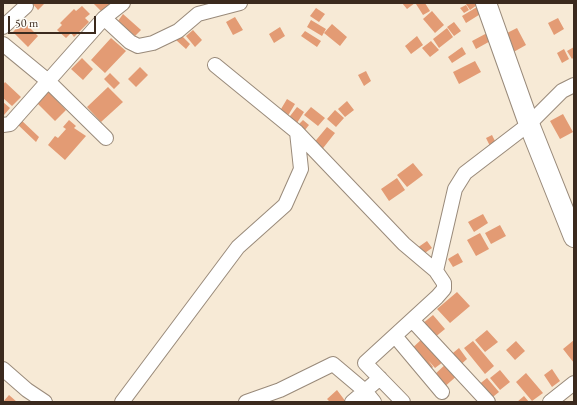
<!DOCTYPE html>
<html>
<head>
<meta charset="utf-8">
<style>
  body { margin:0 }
  #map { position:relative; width:577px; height:405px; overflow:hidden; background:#f7ead6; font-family:"EB Garamond",serif }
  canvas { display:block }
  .frame { position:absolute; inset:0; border:4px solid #3b2a1e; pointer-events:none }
  .scale { position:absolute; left:8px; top:16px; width:88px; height:18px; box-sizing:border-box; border:2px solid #3b2a1e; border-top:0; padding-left:5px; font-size:12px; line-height:14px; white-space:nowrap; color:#3b2a1e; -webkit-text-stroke:3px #fdfcf7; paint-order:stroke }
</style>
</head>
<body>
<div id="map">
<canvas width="577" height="405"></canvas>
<div class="frame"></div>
<div class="scale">50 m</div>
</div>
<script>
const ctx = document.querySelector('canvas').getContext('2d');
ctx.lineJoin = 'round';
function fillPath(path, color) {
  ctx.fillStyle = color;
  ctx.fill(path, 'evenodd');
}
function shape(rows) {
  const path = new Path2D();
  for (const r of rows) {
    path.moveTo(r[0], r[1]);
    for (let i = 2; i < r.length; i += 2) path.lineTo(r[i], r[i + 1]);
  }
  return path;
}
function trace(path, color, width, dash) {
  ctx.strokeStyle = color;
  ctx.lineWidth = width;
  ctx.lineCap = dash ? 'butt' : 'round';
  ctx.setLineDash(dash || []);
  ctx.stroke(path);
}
fillPath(shape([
  [32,3,43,3,44,4,38,10],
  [93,3,113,3,103,13],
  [402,3,415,3,407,9],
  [418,3,425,3,430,11,423,15,416,4],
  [468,3,476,3,477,5,470,10,466,4],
  [466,5,469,10,464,13,460,8],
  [82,6,90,14,85,18,89,22,74,37,71,33,66,38,57,30,62,25,60,23,74,9,76,11],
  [477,7,482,13,466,23,462,16],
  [316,8,325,14,319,22,310,16],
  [432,11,444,25,435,33,423,19],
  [123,14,141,30,135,36,118,21],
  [235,17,243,30,233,35,226,22],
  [558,18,564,29,554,35,548,23],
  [311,20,326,29,322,36,307,27],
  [23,21,38,36,28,47,13,32],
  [454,22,461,31,454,36,447,27],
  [332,24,347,37,340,46,324,33],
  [280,27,285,36,274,43,269,34],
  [447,28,453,37,439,48,433,39],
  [517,28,526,45,510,54,501,36],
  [193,30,202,40,195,47,186,36],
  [305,31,321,41,317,47,301,36],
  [489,32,494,39,476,49,472,41],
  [181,35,190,44,186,49,176,40],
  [417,36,423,45,411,54,405,46],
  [111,38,126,51,105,73,91,60],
  [431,41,439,50,430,57,422,48],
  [462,47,466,54,452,63,448,57],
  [574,47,574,57,572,59,567,51],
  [564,49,569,59,562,63,557,53],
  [82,58,93,69,83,80,71,69],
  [475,61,481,72,459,84,453,72],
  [140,67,148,75,136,87,128,79],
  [366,71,371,81,364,86,358,75],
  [110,73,120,83,114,89,104,79],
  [5,82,21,97,12,106,3,98,3,85],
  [108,87,123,102,101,122,87,107],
  [47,90,66,110,55,121,36,102],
  [287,99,295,104,286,119,278,114],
  [347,101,354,110,345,117,338,109],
  [3,102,10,108,4,115,3,114],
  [297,107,304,112,295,126,287,120],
  [311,107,325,118,318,126,304,115],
  [335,110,344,118,336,127,327,119],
  [563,114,573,132,560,139,550,121],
  [19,118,39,137,36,142,15,122],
  [69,120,76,126,74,128,86,136,65,160,48,145,55,136,58,138,66,129,63,127],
  [303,120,309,125,305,130,298,125],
  [327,127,335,133,320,152,312,145],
  [492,135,497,145,491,148,486,138],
  [413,163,423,175,407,187,397,175],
  [397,178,405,190,389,201,381,189],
  [483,214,488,223,474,232,468,222],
  [500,225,506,236,491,244,485,233],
  [480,233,489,249,476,256,467,240],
  [427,241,432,248,422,255,417,248],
  [458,253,463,262,453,267,448,259],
  [457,292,470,306,450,323,437,309],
  [433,315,445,329,434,338,422,324],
  [487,330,498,342,485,352,475,340],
  [422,339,443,362,435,368,428,360,433,367,427,373,409,351],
  [574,340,574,363,563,349],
  [473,341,494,366,485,374,464,348],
  [516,341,525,351,515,360,506,350],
  [459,348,467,359,457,368,448,357],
  [449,361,459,374,442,389,432,377],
  [552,369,560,381,552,387,544,375],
  [500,370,510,382,500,390,490,378],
  [526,373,543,393,532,401,516,382],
  [487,378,499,392,489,400,477,386],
  [337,390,346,402,330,402,327,399],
  [9,395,17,402,3,402],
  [524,396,529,402,517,402]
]), '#e39b74');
const street = shape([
  [104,18,130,42,138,46,153,43,178,31,198,14,240,3],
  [3,27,26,6],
  [3,44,48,81,106,138],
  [215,65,297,132,404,244,436,271],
  [3,125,10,124,104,18,123,3],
  [412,320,488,402],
  [395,336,442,392],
  [3,369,27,390,45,402],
  [122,402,238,247,285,205,301,169,297,132],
  [246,402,280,390,333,364,365,391,380,378],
  [352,402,365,391,374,402],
  [403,402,365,363,437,297,444,289,444,283,436,271,455,189,465,173,529,124,562,91,574,85],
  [550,402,574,383]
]);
const secondary = shape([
  [486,3,529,124,574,237]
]);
trace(street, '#998a7a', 16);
trace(secondary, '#998a7a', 22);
trace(street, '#fff', 14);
trace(secondary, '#fff', 20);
</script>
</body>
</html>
